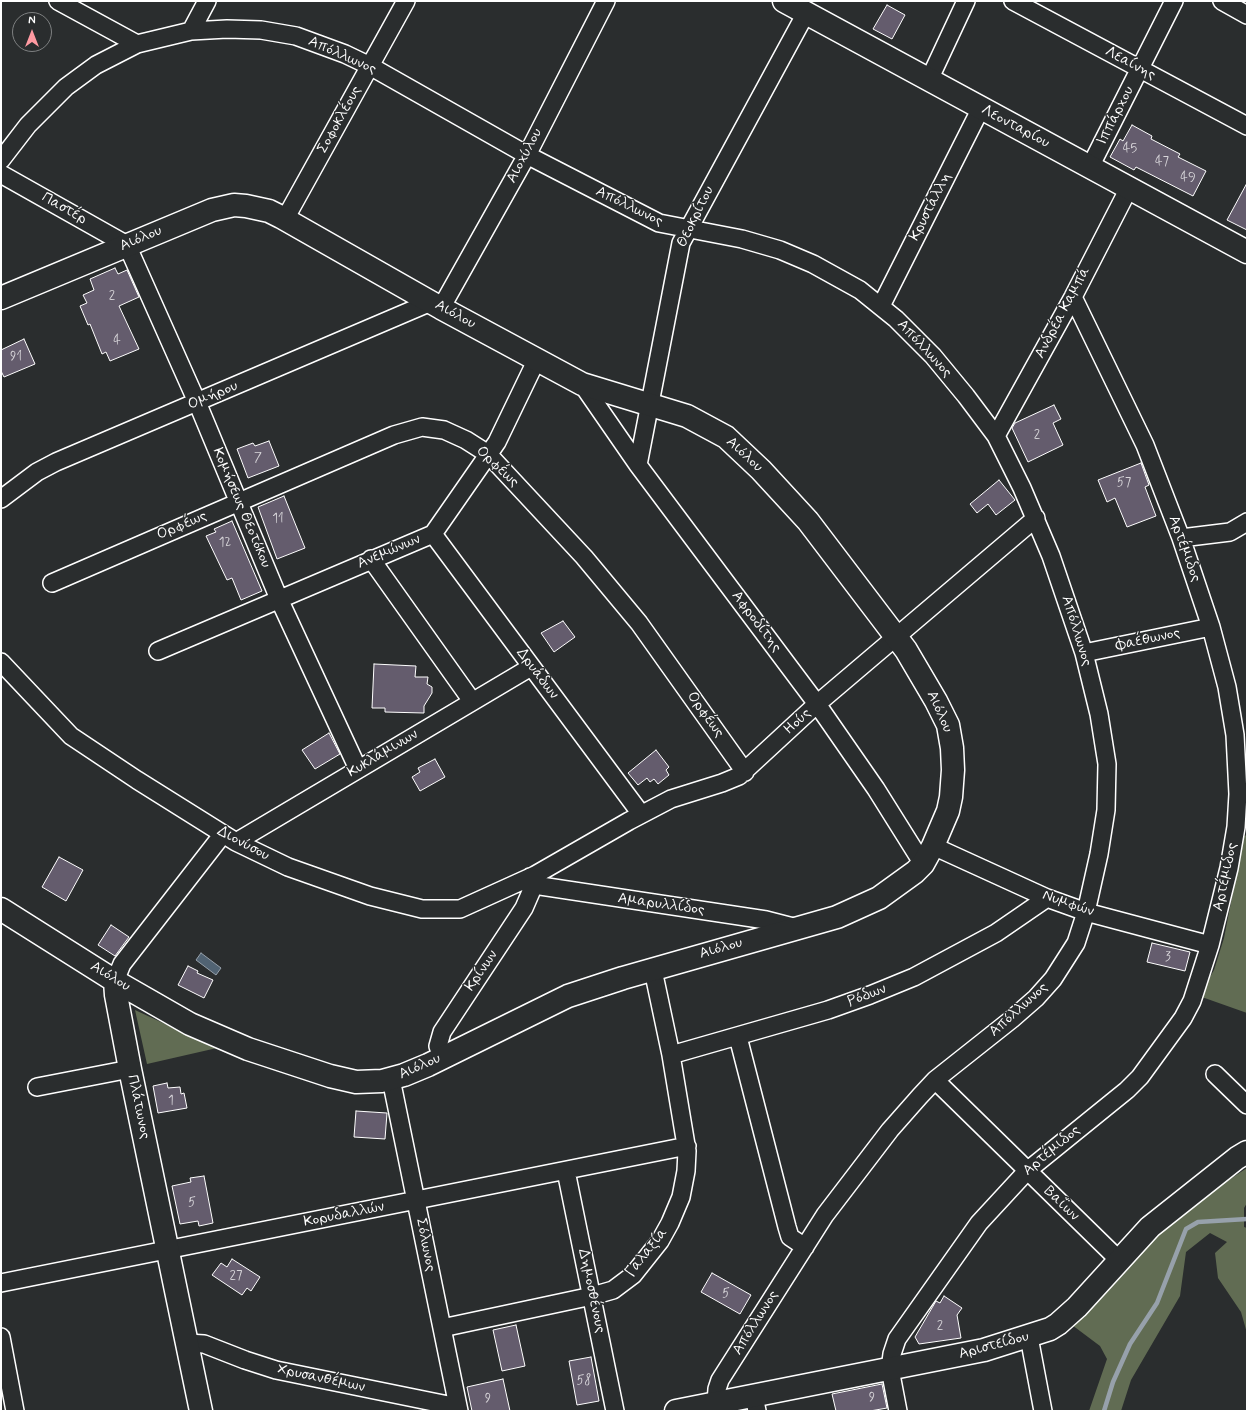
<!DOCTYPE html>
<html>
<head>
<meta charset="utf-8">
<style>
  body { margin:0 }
  #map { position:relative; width:1248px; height:1412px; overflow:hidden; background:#2a2d2e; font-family:Mynerve,sans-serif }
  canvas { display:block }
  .frame { position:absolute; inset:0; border:2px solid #fff; pointer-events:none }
  .north { position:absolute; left:12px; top:12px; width:40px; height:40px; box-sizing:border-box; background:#2a2d2e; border:1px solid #7f8182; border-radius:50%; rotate:0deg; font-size:11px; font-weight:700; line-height:16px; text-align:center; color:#fff }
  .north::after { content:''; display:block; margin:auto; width:14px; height:18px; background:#ff9aa2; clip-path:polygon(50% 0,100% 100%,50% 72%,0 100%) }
</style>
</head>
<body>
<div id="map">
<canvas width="1248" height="1412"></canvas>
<div class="frame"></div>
<div class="north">N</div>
</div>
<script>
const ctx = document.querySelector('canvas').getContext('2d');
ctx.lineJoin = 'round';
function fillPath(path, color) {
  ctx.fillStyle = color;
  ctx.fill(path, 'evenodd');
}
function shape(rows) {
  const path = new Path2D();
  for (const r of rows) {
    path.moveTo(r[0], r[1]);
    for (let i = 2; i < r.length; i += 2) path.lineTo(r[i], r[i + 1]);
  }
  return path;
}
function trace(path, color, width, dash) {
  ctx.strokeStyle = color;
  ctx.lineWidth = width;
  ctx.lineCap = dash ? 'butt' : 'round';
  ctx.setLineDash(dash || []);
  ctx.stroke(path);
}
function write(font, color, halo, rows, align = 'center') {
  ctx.font = font + ' Mynerve,sans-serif';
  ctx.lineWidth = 3;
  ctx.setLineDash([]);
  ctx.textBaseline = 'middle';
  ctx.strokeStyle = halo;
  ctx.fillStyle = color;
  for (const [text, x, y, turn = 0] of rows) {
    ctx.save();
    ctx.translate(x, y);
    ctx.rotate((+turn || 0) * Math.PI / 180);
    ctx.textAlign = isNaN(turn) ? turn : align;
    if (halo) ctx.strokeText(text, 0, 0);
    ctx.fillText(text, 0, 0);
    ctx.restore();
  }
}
fillPath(shape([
  [1247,835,1247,1013,1199,996,1214,970,1224,938,1244,836],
  [135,1010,217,1048,147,1064],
  [1247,1168,1247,1203,1244,1208,1244,1227,1247,1228,1247,1333,1241,1312,1218,1278,1215,1253,1227,1242,1210,1233,1186,1252,1180,1296,1131,1380,1121,1411,1089,1411,1107,1359,1100,1346,1072,1325,1155,1228]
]), '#616c53');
const water = shape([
  [201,953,221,968,216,975,196,960,201,953]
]);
fillPath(water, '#516373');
trace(water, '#97a1ab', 1);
trace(shape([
  [1104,1411,1113,1382,1130,1344,1157,1303,1186,1229,1198,1222,1247,1219]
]), '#97a1ab', 4.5);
const building = shape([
  [887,5,905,15,892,39,873,29,887,5],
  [1132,125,1152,136,1151,139,1180,154,1178,157,1206,171,1193,196,1136,167,1134,170,1110,157,1120,139,1123,141,1132,125],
  [1247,183,1247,230,1227,220,1247,183],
  [115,268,118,274,127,270,139,297,119,306,139,349,110,361,106,352,102,354,90,324,88,325,80,306,87,303,83,295,94,290,90,279,115,268],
  [24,339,35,364,4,377,1,371,1,350,24,339],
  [1054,405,1061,419,1053,423,1063,445,1028,462,1012,428,1015,423,1054,405],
  [269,441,279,466,248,478,237,449,253,443,255,446,269,441],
  [1141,463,1149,485,1145,487,1156,516,1127,527,1115,498,1107,502,1098,480,1141,463],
  [999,480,1015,500,996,515,988,504,977,513,970,504,999,480],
  [284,496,305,548,277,559,258,507,284,496],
  [232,521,262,591,241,600,232,578,227,580,206,536,216,532,214,529,232,521],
  [563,621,575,637,554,652,541,633,563,621],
  [374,664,416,666,415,677,428,677,427,684,432,687,432,693,424,706,424,713,385,712,385,708,372,708,374,664],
  [329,733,340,754,315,769,302,750,329,733],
  [656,750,669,767,666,770,669,775,658,784,654,779,650,782,647,778,638,785,628,773,656,750],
  [435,759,445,777,420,791,412,777,420,772,418,768,435,759],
  [59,857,83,870,66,901,42,887,59,857],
  [111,925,129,937,115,956,98,945,111,925],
  [1152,943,1190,952,1185,971,1147,962,1152,943],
  [188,966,198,971,197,973,213,980,204,998,178,985,188,966],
  [167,1083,168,1088,180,1087,181,1094,184,1093,187,1108,158,1113,153,1086,167,1083],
  [356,1111,387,1113,385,1139,354,1137,356,1111],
  [204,1176,213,1223,199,1226,198,1221,180,1224,172,1186,191,1182,190,1178,204,1176],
  [232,1259,260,1277,251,1291,247,1288,242,1295,212,1275,221,1263,227,1267,232,1259],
  [712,1273,751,1295,740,1314,701,1292,712,1273],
  [944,1296,962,1308,957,1315,961,1338,919,1344,915,1337,936,1301,940,1303,944,1296],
  [516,1325,525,1366,502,1371,493,1330,516,1325],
  [591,1357,599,1401,577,1405,569,1361,591,1357],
  [503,1379,510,1411,472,1411,467,1387,503,1379],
  [882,1384,887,1408,870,1411,836,1411,832,1394,882,1384]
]);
fillPath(building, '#645c6d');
trace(building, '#fff', 1);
const street = shape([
  [58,1,137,44],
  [1013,1,1247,126],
  [1222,1,1247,15],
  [191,31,207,1],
  [929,80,966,1],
  [1,160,28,125,66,87,96,65,137,44,191,31,227,29,261,30,296,36,345,54,370,66,527,155,659,223,742,239,780,250,813,264,860,290,896,319,933,356,966,396,996,436,1022,488,1051,556,1084,653,1099,714,1107,764,1106,810,1099,854,1086,912,1076,943,1053,979,1036,998,1012,1019,935,1080,920,1096,890,1130,825,1215,720,1380,717,1389,716,1403],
  [1090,167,1174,1],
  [1,174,127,245,197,402,279,599,358,769],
  [285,219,406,1],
  [881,306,981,108],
  [441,308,527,155,606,1],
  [582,384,638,465,817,704,876,789,923,864],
  [996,436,1073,297,1129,188],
  [638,465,681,243,806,13],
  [1,499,37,472,56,462,431,302],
  [433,534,641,814],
  [1181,538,1230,532,1247,522],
  [371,559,472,701],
  [52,583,394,435,422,427,444,430,466,440,488,454,584,557,639,623,745,772],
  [158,651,433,534,497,442,537,359],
  [1084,653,1211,627],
  [1,662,71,736,137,780,236,842,288,867,370,896,422,909,460,909,535,875,629,821,671,799,722,783,739,776,817,704,1036,518],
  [236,842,531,667],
  [933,846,1047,898,1086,912,1210,945],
  [530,877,534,885,766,920,797,928],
  [115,981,122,964,223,834],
  [738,1037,787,1227,790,1237,805,1247],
  [671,1055,828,1010,870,995,914,977,996,933,1047,898],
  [442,1057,438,1046,442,1032,524,908,534,885],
  [1215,1074,1247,1105],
  [391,1079,459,1411],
  [935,1080,1119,1260],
  [37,1087,130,1069],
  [566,1171,615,1411],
  [1,1283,687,1146],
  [442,1328,592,1296,613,1290,633,1275,660,1241,670,1223,681,1197,686,1171,687,1151,671,1055,653,970],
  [1,1337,15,1411],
  [1029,1337,1043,1411],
  [187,1343,204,1344,245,1360,276,1370,458,1407],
  [754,1396,757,1411],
  [898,1411,890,1369,892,1354,897,1339,979,1223,1027,1171,1127,1090,1140,1077,1183,1018,1192,1001,1210,945,1229,868,1236,827,1238,794,1235,735,1227,687,1211,627,1181,538,1145,445,1073,297]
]);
const secondary = shape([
  [784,1,1247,252],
  [1,298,212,210,234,205,246,206,269,211,281,217,441,308,582,384,687,416,726,437,761,470,808,521,906,650,936,701,948,725,952,748,953,770,951,797,948,811,933,846,923,864,915,872,879,898,837,917,623,978,568,996,428,1065,404,1075,382,1081,356,1082,330,1076,248,1049,190,1024,115,981,1,909],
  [115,981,116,995,130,1069,201,1411],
  [676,1411,984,1350,1050,1329,1058,1324,1077,1307,1150,1227,1237,1158,1247,1152]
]);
trace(street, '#fff', 20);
trace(secondary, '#fff', 25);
trace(street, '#2a2d2e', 17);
trace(secondary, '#2a2d2e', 22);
write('13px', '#d8d6da', null, [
  ["45",1130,149],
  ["47",1162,162],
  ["49",1188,178],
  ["2",112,296],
  ["4",117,341],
  ["91",16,357],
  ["2",1037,435],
  ["7",258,458],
  ["57",1124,483],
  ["11",278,519],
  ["12",225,543],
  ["3",1168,957],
  ["1",171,1101],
  ["5",192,1203],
  ["27",236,1276],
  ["5",726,1294],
  ["2",940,1326],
  ["58",584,1381],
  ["9",872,1398],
  ["9",488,1399]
]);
write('15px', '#fff', '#2a2d2e', [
  ["Απόλλωνος",342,56,24],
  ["Λεαίνης",1130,64,28],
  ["Ιππάρχου",1116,116,-63],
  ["Σοφοκλέους",340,120,-61],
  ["Λεονταρίου",1015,127,28],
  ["Αιοχύλου",525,156,-62],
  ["Απόλλωνος",629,207,26],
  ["Κρυστάλλη",931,207,-63],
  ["Παστέρ",64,209,29],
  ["Θεοκρίτου",696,217,-64],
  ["Αιόλου",141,239,-23],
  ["Ανδρέα Καμπά",1063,313,-62],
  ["Αιόλου",455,315,29],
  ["Απόλλωνος",924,349,47],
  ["Ομήρου",213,396,-23],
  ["Αιόλου",744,455,43],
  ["Ορφέως",497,467,43],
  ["Κομήσεως Θεοτόκου",241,508,67],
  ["Ορφέως",182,526,-23],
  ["Αρτέμιδος",1184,549,70],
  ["Ανεμώνων",389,552,-23],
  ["Αφροδίτης",756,622,53],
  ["Απόλλωνος",1076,631,73],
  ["Φαέθωνος",1148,640,-12],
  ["Δρυάδων",537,674,53],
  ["Αιόλου",939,712,66],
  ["Ορφέως",705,715,54],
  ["Ηούς",798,722,-43],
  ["Κυκλάμινων",383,754,-31],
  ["Διονύσου",243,844,28],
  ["Αρτέμιδος",1226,877,-78],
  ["Νυμφών",1068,904,19],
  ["Αμαρυλλίδος",661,905,8],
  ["Αιόλου",721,949,-16],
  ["Κρίνων",482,971,-56],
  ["Αιόλου",110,977,31],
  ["Ρόδων",867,996,-21],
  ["Απόλλωνος",1019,1010,-42],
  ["Αιόλου",420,1067,-24],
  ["Πλάτωνος",138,1107,78],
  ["Αρτέμιδος",1052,1151,-40],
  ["Βαΐων",1061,1204,44],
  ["Κορυδαλλών",344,1215,-11],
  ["Σόλωνος",425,1245,79],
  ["Γαλαξία",647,1253,-52],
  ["Δημοσθένους",591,1291,78],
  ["Απόλλωνος",756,1323,-58],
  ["Αριστείδου",994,1346,-15],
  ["Χρυσανθέμων",321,1379,12]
]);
</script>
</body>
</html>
